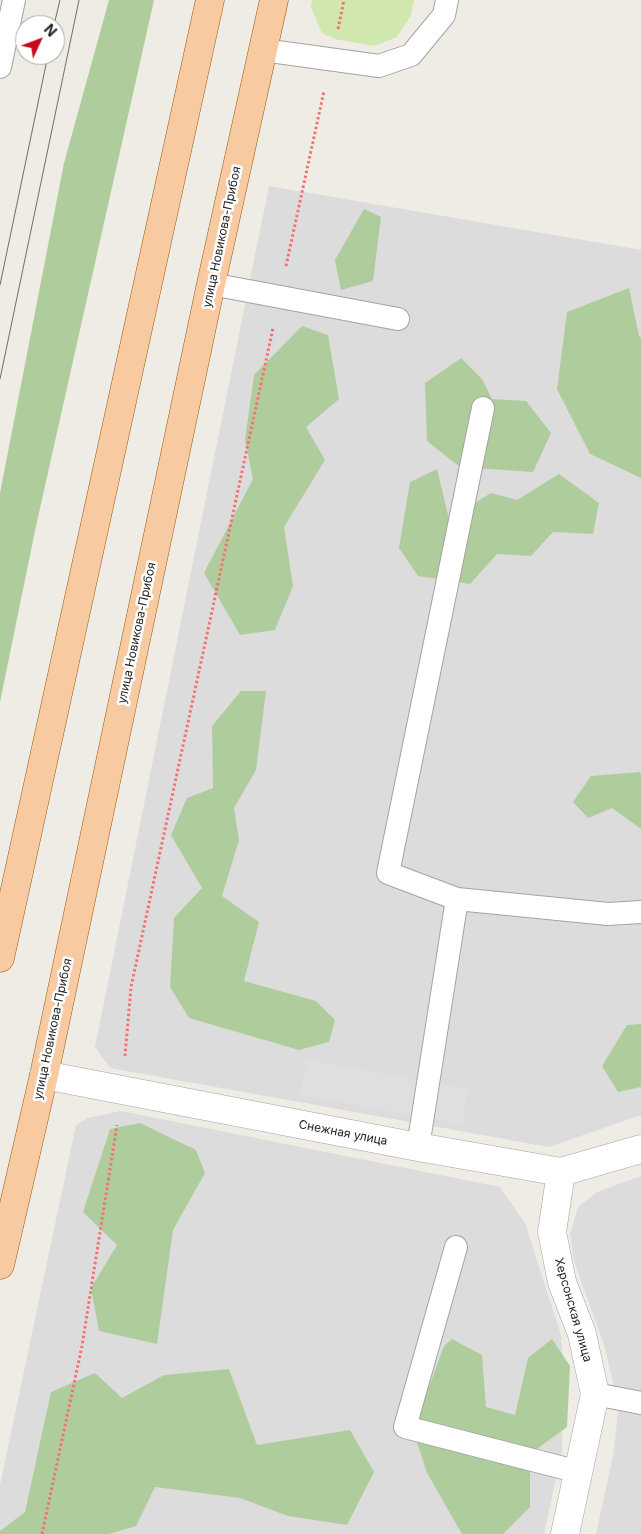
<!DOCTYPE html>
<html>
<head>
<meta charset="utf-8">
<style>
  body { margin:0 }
  #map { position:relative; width:641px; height:1534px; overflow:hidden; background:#efebe5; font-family:Inter,sans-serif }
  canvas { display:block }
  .north { position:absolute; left:15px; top:15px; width:50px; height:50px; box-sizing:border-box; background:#fff; border:1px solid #a5a5a5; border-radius:50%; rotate:47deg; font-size:14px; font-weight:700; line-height:20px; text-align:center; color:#1f1f1f }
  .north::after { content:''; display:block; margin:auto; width:18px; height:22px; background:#c6081b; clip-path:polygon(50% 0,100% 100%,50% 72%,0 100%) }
</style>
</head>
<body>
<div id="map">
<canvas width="641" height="1534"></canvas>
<div class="north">N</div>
</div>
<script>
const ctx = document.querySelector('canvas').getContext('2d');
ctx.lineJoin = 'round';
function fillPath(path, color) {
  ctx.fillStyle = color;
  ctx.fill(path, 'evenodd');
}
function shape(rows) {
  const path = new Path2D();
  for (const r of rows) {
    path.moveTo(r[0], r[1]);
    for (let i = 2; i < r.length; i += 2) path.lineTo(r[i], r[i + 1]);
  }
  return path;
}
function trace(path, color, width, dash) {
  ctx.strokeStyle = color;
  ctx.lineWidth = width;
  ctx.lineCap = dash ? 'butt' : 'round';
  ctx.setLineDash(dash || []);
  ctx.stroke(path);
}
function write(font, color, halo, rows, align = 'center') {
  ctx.font = font + ' Inter,sans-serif';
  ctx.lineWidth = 5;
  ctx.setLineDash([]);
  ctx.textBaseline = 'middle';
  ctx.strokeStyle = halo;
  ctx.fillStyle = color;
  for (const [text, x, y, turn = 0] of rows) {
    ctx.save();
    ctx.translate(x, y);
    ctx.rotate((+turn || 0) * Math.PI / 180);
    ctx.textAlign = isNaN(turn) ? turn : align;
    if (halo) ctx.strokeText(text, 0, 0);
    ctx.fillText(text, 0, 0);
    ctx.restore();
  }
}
fillPath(shape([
  [269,186,641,250,641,1115,549,1147,110,1068,95,1047],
  [121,1111,500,1187,525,1223,561,1335,564,1374,562,1450,544,1534,0,1534,0,1485,76,1125,88,1118],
  [641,1176,641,1534,596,1534,613,1456,619,1406,604,1345,574,1261,570,1234,578,1207,597,1192]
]), '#dddcdc');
fillPath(shape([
  [312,0,414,0,411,15,397,37,374,46,335,39,322,33,311,7]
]), '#d0e7ad');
fillPath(shape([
  [109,0,154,0,36,526,0,702,0,493,64,163],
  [364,209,381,217,373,281,341,290,335,260],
  [629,288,639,336,641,338,641,478,590,454,557,389,567,312],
  [302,326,328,335,339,399,306,427,325,460,284,527,293,586,275,630,240,635,204,573,253,479,245,440,254,375],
  [461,358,482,379,492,399,526,401,551,433,533,472,460,467,427,441,425,383],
  [437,469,449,519,491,493,517,500,559,474,599,503,593,534,553,532,531,556,497,554,470,584,418,576,399,548,410,482],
  [241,691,266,691,256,770,234,808,239,840,222,896,259,922,244,981,316,1001,335,1020,329,1042,299,1050,189,1018,170,987,174,918,202,888,171,835,187,798,213,788,212,726],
  [640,772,641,775,641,829,612,808,588,818,573,802,591,776],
  [641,1024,641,1087,618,1092,602,1066,627,1025],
  [140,1123,196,1150,205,1173,173,1230,157,1344,99,1331,91,1288,117,1245,83,1212,110,1129],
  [452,1339,482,1355,486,1407,515,1415,528,1358,552,1339,570,1366,567,1427,530,1454,530,1507,503,1534,462,1534,427,1473,413,1430,444,1346],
  [229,1369,257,1445,350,1430,374,1472,347,1525,288,1516,240,1498,155,1487,136,1526,109,1534,0,1534,0,1531,25,1512,51,1392,95,1373,122,1398,164,1375]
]), '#afcd9c');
fillPath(shape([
  [307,1060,468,1089,462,1124,300,1095]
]), '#dfdfdf');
const service = shape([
  [263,50,379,66,411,55,444,15,447,0],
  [0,67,14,0],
  [211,284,398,319],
  [457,899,608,914,641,912],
  [418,1147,457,899,388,873,483,408],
  [456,1247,405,1427,579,1472],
  [595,1394,641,1403]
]);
const minor = shape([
  [561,1172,552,1232,562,1282,582,1334,595,1394,565,1534]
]);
const tertiary = shape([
  [44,1075,418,1147,561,1172,641,1149]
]);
const primary = shape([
  [0,958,210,0],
  [0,1265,44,1075,211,284,274,0]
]);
trace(service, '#a3a3a3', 24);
trace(minor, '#a3a3a3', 29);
trace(tertiary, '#a3a3a3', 29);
trace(primary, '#945606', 29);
trace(shape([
  [338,29,344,0],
  [286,266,324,91],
  [125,1056,131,987,273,328],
  [42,1534,82,1346,117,1125]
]), '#f57171', 3, [2.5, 2.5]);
trace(service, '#fff', 22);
trace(minor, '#fff', 28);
trace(tertiary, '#fff', 28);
trace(primary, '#f8caa1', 28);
trace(shape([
  [54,25,60,0],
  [0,285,48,55],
  [0,379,79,0]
]), '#6d6d6d', 1);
write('12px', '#1f1f1f', '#fff', [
  ["улица Новикова-Прибоя",222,237,-78],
  ["улица Новикова-Прибоя",137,633,-78],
  ["улица Новикова-Прибоя",53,1029,-78],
  ["Снежная улица",343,1133,11],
  ["Херсонская улица",573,1310,74]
]);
</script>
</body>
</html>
